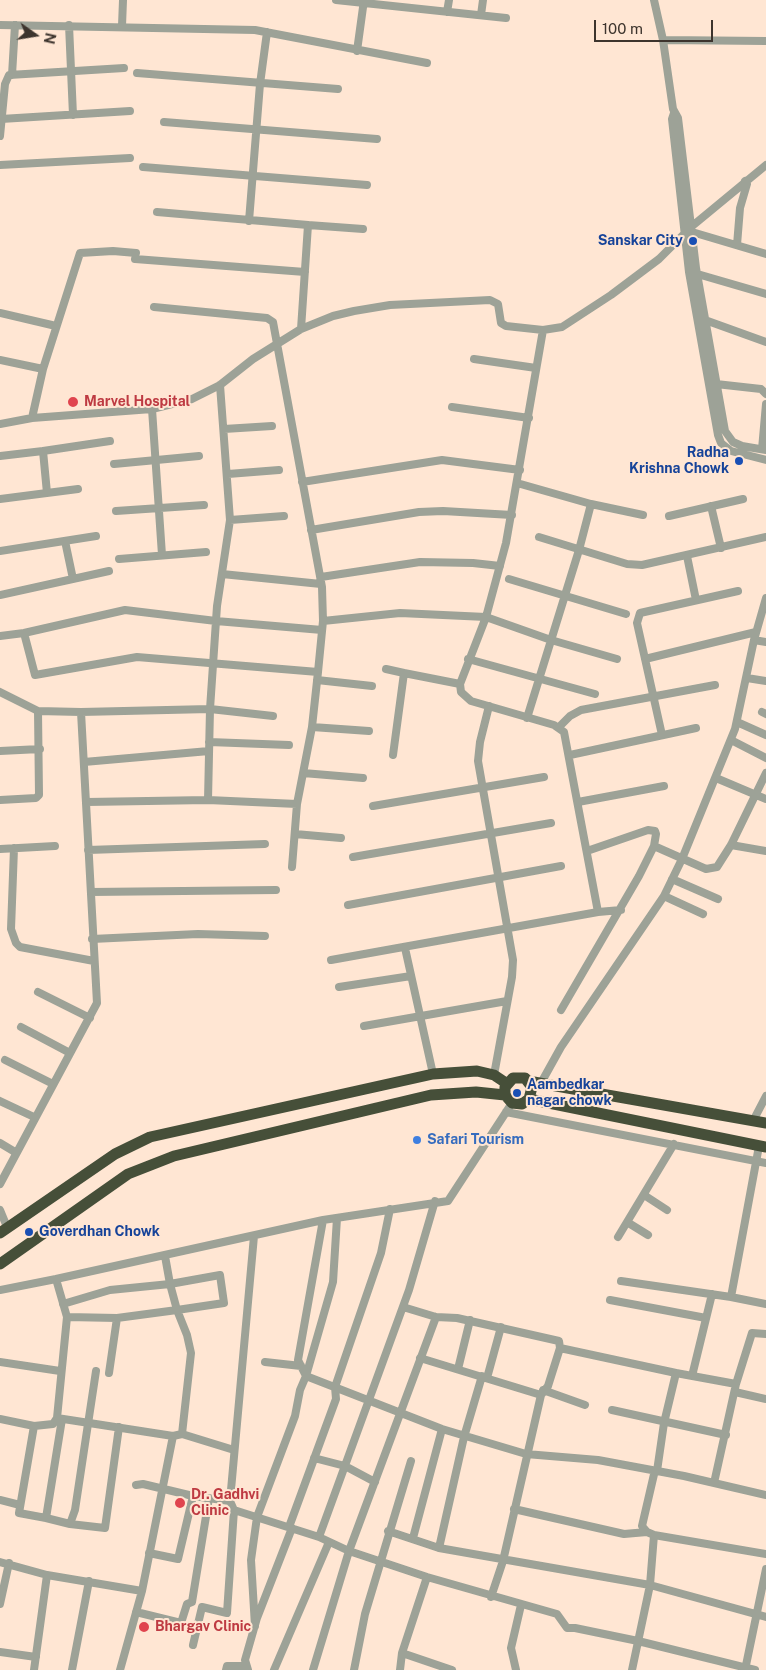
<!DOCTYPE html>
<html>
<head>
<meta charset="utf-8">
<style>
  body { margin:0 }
  #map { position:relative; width:766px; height:1670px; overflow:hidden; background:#ffe6d3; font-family:"Public Sans",sans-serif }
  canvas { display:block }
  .north { position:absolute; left:10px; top:10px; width:50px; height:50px; -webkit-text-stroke:4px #ffe6d3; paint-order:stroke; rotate:103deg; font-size:14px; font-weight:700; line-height:20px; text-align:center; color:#3d342d }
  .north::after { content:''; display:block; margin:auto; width:18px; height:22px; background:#3d342d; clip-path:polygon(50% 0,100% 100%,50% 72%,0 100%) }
  .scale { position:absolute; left:594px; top:20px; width:119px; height:22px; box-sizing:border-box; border:2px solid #3d342d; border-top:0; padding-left:6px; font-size:15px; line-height:18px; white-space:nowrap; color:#3d342d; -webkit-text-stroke:4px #ffe6d3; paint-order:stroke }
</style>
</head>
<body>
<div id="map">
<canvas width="766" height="1670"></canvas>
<div class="north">N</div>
<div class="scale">100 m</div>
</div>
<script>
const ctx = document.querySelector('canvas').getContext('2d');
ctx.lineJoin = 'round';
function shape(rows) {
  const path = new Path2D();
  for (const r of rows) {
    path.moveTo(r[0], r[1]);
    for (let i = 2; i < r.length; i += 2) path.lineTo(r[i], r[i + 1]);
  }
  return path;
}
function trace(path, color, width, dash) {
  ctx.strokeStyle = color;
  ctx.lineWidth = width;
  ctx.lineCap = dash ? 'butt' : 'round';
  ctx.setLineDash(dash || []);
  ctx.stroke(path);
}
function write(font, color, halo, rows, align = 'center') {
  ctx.font = font + ' "Public Sans",sans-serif';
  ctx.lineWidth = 4;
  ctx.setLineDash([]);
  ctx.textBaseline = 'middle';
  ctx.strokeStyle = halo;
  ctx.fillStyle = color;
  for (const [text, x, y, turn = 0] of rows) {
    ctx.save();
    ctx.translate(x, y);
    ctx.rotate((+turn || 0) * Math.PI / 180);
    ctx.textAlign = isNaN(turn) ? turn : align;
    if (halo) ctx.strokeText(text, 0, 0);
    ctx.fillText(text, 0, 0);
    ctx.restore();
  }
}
trace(shape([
  [336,0,506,18],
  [654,0,663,40,673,109,678,118,696,268,725,431,733,442,742,446,766,450],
  [447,12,449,0],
  [481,15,483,0],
  [0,25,255,30,427,63],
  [69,25,73,115],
  [122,26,123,0],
  [663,40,766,41],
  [357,51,364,0],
  [137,73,338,89],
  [12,75,15,25],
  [674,113,672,119,689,272,718,435,721,443,731,451,766,460],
  [1,119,130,111],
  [164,122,377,139],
  [0,136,5,84,9,75,124,68],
  [0,165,130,158],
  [143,167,367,185],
  [157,212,308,225,301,329],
  [249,221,260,84,267,32],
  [308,225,363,229],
  [692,232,766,254],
  [737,245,740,208,747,184,745,181],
  [135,259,305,272],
  [694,273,766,294],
  [154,307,267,318,273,322,322,587,323,621,318,672,312,727,297,804,292,867],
  [0,313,56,326],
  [705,320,766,342],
  [543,330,506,543,486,617,460,684,461,692,471,701,554,725,564,732,598,912],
  [474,359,536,368],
  [0,360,43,369],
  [716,384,761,389,766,394],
  [452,407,529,418],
  [152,409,162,555],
  [32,418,43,369,80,253,113,251,136,253],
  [0,424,32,418,152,409,192,399,220,385,253,359,301,329,333,316,354,311,390,305,490,300,498,304,501,323,506,326,543,330,562,327,611,295,659,259,691,227,766,165],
  [224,429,272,426],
  [762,449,766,404],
  [0,456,43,451],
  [114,464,199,456],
  [228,474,279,470],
  [302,482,442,460,520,470],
  [517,483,591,504,643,515],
  [47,493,43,451,110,441],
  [0,499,78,489],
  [711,506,721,548],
  [116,511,204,505],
  [669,516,743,499],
  [230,520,284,516],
  [311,530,419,512,443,511,512,515],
  [539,537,627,564,642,565,766,537],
  [65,541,73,579],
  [0,551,96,536],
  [687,556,696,600],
  [119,559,206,552],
  [222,574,321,584],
  [321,577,420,562,473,563,500,566],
  [509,579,626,614],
  [0,595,109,571],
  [323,621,400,613,486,617,551,640,617,659],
  [24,633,35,675,137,657,318,672],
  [0,636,24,633,125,610,216,621,322,630],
  [754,640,766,642],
  [468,659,595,694],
  [645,659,756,632],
  [386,669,404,673],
  [747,678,766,681],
  [317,680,372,686],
  [0,692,38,711,81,712,210,709,273,716],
  [489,706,480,742,478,761,513,960,512,977,494,1075],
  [762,712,766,714],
  [527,718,579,550,591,504],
  [737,722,766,735],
  [312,727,369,731],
  [559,727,570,716,581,710,715,685],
  [662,735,637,623,640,613,738,591],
  [731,740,766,758],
  [209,742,289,745],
  [0,751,40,749],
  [393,755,404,673,460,684],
  [570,755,696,728],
  [84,762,209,751],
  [303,773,363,778],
  [716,778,766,799],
  [0,800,36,798,39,795,38,711],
  [208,800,210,709,217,606,230,520,220,385],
  [87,802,208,800,297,804],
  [578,802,664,786],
  [373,806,544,777],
  [295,834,341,838],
  [731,845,766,851],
  [654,846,706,869,717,867,731,845,766,773],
  [14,848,11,929,16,943,20,947,94,961],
  [0,849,55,846],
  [88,850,265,844],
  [353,857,551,823],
  [672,879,718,899],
  [91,892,276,890],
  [664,896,703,914],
  [348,905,561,866],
  [92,939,198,934,265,936],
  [405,948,433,1074],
  [331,960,598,912,621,910],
  [339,987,411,976],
  [38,992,90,1018],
  [561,1010,639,876,654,846,656,834,655,831,648,830,587,851],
  [364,1026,507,1001],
  [21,1027,70,1053],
  [5,1060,53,1084],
  [541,1083,561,1047,664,896,682,859,735,729,754,640,766,598],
  [0,1101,34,1117],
  [506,1112,766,1163],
  [753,1121,766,1096],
  [0,1143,15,1152],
  [0,1184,97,1003,81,712],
  [644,1195,667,1210],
  [0,1210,7,1227],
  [627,1222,648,1235],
  [618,1237,674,1144],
  [621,1281,731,1297,766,1304],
  [0,1290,56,1279],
  [731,1297,759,1146],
  [610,1300,706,1318],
  [63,1304,110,1290,170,1284,220,1275,224,1303,177,1310,170,1284,165,1256],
  [403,1307,436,1317,457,1318,559,1341,560,1348],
  [67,1317,117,1318,177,1310,187,1335,191,1353,182,1434,173,1436,57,1418,67,1317,56,1279,323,1220,448,1201,512,1103],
  [420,1358,541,1395],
  [0,1362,60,1371],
  [265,1362,301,1366],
  [458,1369,470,1320],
  [109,1373,117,1318],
  [676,1373,736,1384,714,1483],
  [306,1376,333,1282,337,1218],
  [306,1376,298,1360,323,1220],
  [692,1376,712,1294],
  [487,1378,501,1327],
  [736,1384,752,1333,766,1334],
  [543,1390,585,1405],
  [735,1392,766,1399],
  [612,1410,726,1435],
  [0,1419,34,1426,53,1424,57,1418],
  [62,1419,46,1518,70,1524,105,1528,119,1427],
  [34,1426,19,1513,46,1518],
  [182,1434,234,1450],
  [314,1458,345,1466,375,1482],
  [655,1470,642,1526,647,1532,654,1535,766,1554],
  [136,1485,143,1484,193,1496,230,1501],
  [0,1500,20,1505],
  [514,1509,624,1534,647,1532],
  [234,1510,319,1537,349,1551,427,1577,557,1614,567,1628,575,1628,638,1641,755,1670],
  [70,1524,75,1510,96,1371],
  [289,1527,336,1399,335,1387,381,1253,390,1209],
  [388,1531,439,1548,650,1585,766,1617],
  [319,1537,409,1290,435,1201],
  [413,1538,442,1429],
  [439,1548,464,1437,482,1376],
  [149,1553,178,1559,193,1496],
  [0,1562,47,1575,142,1591],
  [491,1597,503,1561,541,1395,548,1386,560,1348,676,1373,664,1423,657,1471],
  [0,1604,9,1563],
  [136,1612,181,1623,187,1604,192,1602,209,1498],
  [255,1626,251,1560,257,1517,295,1416,300,1390,306,1376,442,1429,526,1454,598,1460,684,1476,766,1495],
  [193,1645,202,1607,227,1613,234,1510,230,1501,254,1236],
  [0,1652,36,1657],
  [402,1653,452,1670],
  [34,1670,47,1575],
  [72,1670,89,1581],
  [120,1670,142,1591,173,1436],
  [226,1670,227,1666,245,1666],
  [248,1670,245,1660,257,1618,292,1528],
  [274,1670,329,1542],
  [313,1670,349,1551,436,1317],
  [354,1670,365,1614,411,1461],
  [400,1670,402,1653,427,1577],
  [516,1670,511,1648,521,1605],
  [632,1670,650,1585,654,1535],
  [745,1670,766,1569]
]), '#9da297', 8);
trace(shape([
  [528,1081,766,1123],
  [529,1099,766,1147],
  [0,1233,115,1154,150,1137,433,1074,477,1071,494,1075,506,1083],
  [0,1264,128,1174,174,1156,431,1095,476,1092,505,1095,512,1103,522,1104,529,1099,532,1087,525,1078,513,1078,505,1087,505,1095]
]), '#464f39', 11);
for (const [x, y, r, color] of [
  [693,241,5,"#1a4fb4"],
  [73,402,6,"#e0444e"],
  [739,461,5,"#1a4fb4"],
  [517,1093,5,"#1a4fb4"],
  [417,1140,5,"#3f7fe0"],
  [29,1232,5,"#1a4fb4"],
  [180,1503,6,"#e0444e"],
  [144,1627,6,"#e0444e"]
]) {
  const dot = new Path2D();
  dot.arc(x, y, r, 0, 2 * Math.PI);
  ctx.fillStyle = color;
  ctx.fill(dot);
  trace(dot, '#ffe6d3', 2);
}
write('bold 14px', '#164399', '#ffe6d3', [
  ["Sanskar City",683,241],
  ["Radha",729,453],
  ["Krishna Chowk",729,469],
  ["Aambedkar",527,1085,"left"],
  ["nagar chowk",527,1101,"left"],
  ["Goverdhan Chowk",39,1232,"left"]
], 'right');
write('bold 14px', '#be3a42', '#ffe6d3', [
  ["Marvel Hospital",84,402],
  ["Dr. Gadhvi",191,1495],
  ["Clinic",191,1511],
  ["Bhargav Clinic",155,1627]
], 'left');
write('bold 14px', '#366cbe', '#ffe6d3', [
  ["Safari Tourism",427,1140]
], 'left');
</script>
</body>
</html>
